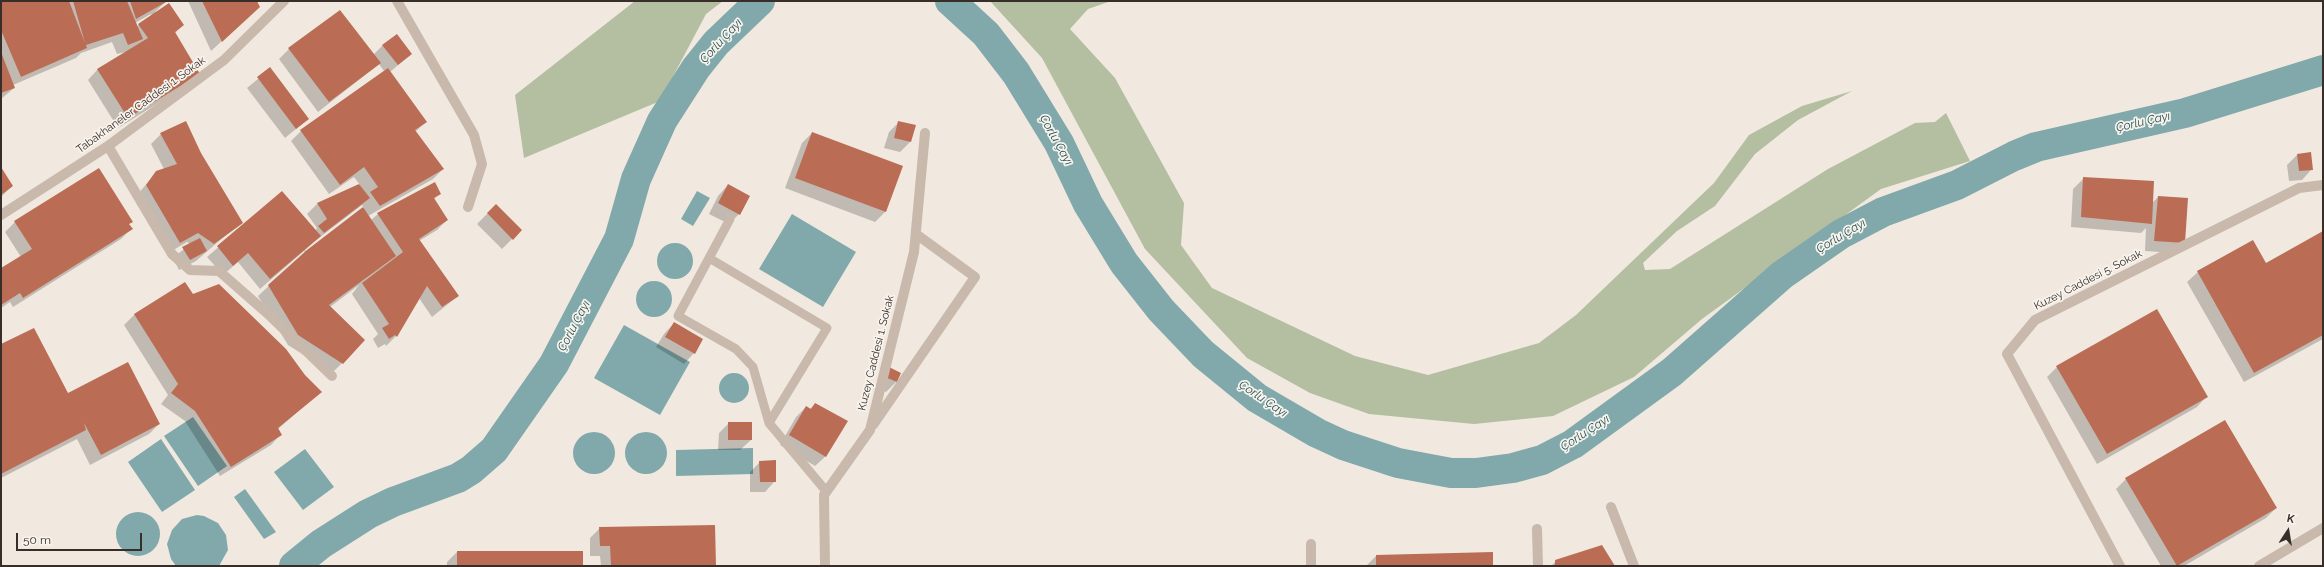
<!DOCTYPE html>
<html>
<head>
<meta charset="utf-8">
<style>
  body { margin:0 }
  #map { position:relative; width:2324px; height:567px; overflow:hidden; background:#f1e9df; font-family:Raleway,sans-serif }
  canvas { display:block }
  .frame { position:absolute; inset:0; border:2px solid #372e2a; pointer-events:none }
  .north { position:absolute; left:2268px; top:511px; width:40px; height:40px; -webkit-text-stroke:3px #f8f3ec; paint-order:stroke; rotate:12deg; font-size:11px; font-weight:700; line-height:16px; text-align:center; color:#372e2a }
  .north::after { content:''; display:block; margin:auto; width:14px; height:18px; background:#372e2a; clip-path:polygon(50% 0,100% 100%,50% 72%,0 100%) }
  .scale { position:absolute; left:16px; top:533px; width:126px; height:18px; box-sizing:border-box; border:2px solid #372e2a; border-top:0; padding-left:5px; font-size:12px; line-height:14px; white-space:nowrap; color:#372e2a; -webkit-text-stroke:3px #f8f3ec; paint-order:stroke }
</style>
</head>
<body>
<div id="map">
<canvas width="2324" height="567"></canvas>
<div class="frame"></div>
<div class="north">K</div>
<div class="scale">50 m</div>
</div>
<script>
const ctx = document.querySelector('canvas').getContext('2d');
ctx.lineJoin = 'round';
function fillPath(path, color) {
  ctx.fillStyle = color;
  ctx.fill(path, 'evenodd');
}
function shape(rows) {
  const path = new Path2D();
  for (const r of rows) {
    if (r.length === 3) {
      path.moveTo(r[0] + r[2], r[1]);
      path.arc(r[0], r[1], r[2], 0, 2 * Math.PI);
      continue;
    }
    path.moveTo(r[0], r[1]);
    for (let i = 2; i < r.length; i += 2) path.lineTo(r[i], r[i + 1]);
  }
  return path;
}
function trace(path, color, width, dash) {
  ctx.strokeStyle = color;
  ctx.lineWidth = width;
  ctx.lineCap = dash ? 'butt' : 'round';
  ctx.setLineDash(dash || []);
  ctx.stroke(path);
}
function write(font, color, halo, rows, align = 'center') {
  ctx.font = font + ' Raleway,sans-serif';
  ctx.lineWidth = 3.5;
  ctx.setLineDash([]);
  ctx.textBaseline = 'middle';
  ctx.strokeStyle = halo;
  ctx.fillStyle = color;
  for (const [text, x, y, turn = 0] of rows) {
    ctx.save();
    ctx.translate(x, y);
    ctx.rotate((+turn || 0) * Math.PI / 180);
    ctx.textAlign = isNaN(turn) ? turn : align;
    if (halo) ctx.strokeText(text, 0, 0);
    ctx.fillText(text, 0, 0);
    ctx.restore();
  }
}
fillPath(shape([
  [635,1,723,1,706,14,660,101,524,158,515,95],
  [990,1,1111,1,1088,9,1070,29,1115,78,1184,203,1181,245,1212,288,1355,356,1428,375,1539,343,1576,315,1714,183,1749,135,1802,106,1852,91,1798,120,1755,154,1715,206,1677,231,1643,263,1645,270,1670,269,1828,169,1915,123,1935,122,1946,113,1970,161,1881,189,1702,319,1634,377,1553,416,1474,424,1369,414,1310,393,1247,358,1145,249,1042,58]
]), '#b4bea1');
fillPath(shape([
  [697,191,710,198,693,226,681,219],
  [792,214,856,252,823,307,759,269],
  [675,261,18],
  [654,299,18],
  [624,325,690,362,660,415,594,378],
  [734,388,15],
  [193,417,227,466,198,486,164,436],
  [646,453,21],
  [594,453,21],
  [161,439,195,490,162,512,128,462],
  [753,448,753,474,676,476,676,450],
  [305,449,334,487,303,510,274,472],
  [245,489,276,532,264,539,234,497],
  [138,534,22],
  [197,515,204,516,218,523,226,535,228,550,219,566,176,566,171,559,167,544,172,530,182,519]
]), '#81a9ab');
fillPath(shape([
  [1,1,166,1,155,12,183,25,174,34,189,84,118,128,88,80,98,69,126,52,117,54,112,42,81,53,76,58,13,85,14,88,1,99],
  [151,14,152,16,136,27,135,23],
  [188,1,256,1,248,17,211,51],
  [383,45,411,54,390,72,426,122,415,132,443,169,433,179,368,216,371,220,378,214,440,193,433,200,447,220,437,230,419,241,458,296,432,317,419,298,396,336,386,346,385,344,378,348,373,339,378,334,352,294,359,285,330,307,342,363,332,373,288,345,258,296,305,252,304,251,260,289,238,262,223,275,207,257,282,192,315,231,317,228,307,214,317,204,360,185,354,177,329,194,291,141,301,131,384,71,379,64,318,112,279,59,289,49,373,55],
  [362,205,364,208,306,251,305,250,315,241],
  [270,69,308,119,285,138,247,88],
  [899,122,910,142,900,152,884,148,889,132],
  [812,133,902,167,885,212,875,222,785,188,802,143],
  [161,134,200,153,241,222,196,261,179,270,173,258,190,244,187,242,170,252,136,196,157,172,164,169,151,144],
  [2297,155,2312,169,2302,180,2289,181,2287,165],
  [1,169,12,186,1,197],
  [2083,179,2152,203,2158,197,2184,242,2174,253,2145,251,2146,228,2141,233,2071,227,2073,189],
  [728,185,739,214,729,224,709,214,718,196],
  [496,205,521,230,502,249,477,224],
  [15,222,128,225,131,229,121,239,13,307,10,302,1,308,1,269,21,257,5,232],
  [2323,232,2323,339,2244,382,2187,282,2198,272,2253,241,2265,264],
  [185,283,193,295,304,376,320,392,278,429,281,434,271,445,220,476,185,421,161,404,168,395,124,325,134,315],
  [674,323,702,340,694,353,684,364,656,347,664,334],
  [1,346,67,395,159,424,149,434,90,465,77,439,1,478],
  [2057,367,2207,396,2197,407,2097,464,2047,377],
  [889,369,896,382,886,392,876,387],
  [815,404,826,456,815,466,780,445,796,417,806,407,810,409],
  [2225,421,2276,508,2266,518,2184,566,2161,566,2116,489,2126,479],
  [729,423,751,440,740,450,718,450,719,433],
  [760,462,775,481,765,492,750,492,750,472],
  [600,528,715,566,601,566,600,556,590,556,590,538],
  [457,552,582,566,447,566,447,562],
  [1376,556,1492,566,1366,566],
  [1556,561,1613,566,1551,566]
]), '#0003');
trace(shape([
  [950,1,986,34,1016,73,1059,143,1088,204,1124,263,1161,310,1203,354,1257,398,1317,433,1343,445,1398,463,1451,473,1476,473,1513,468,1542,460,1573,444,1672,372,1782,275,1841,234,1883,212,1957,185,2014,156,2036,147,2185,113,2323,70],
  [294,566,321,544,368,514,393,502,458,478,471,470,494,450,554,364,619,239,636,179,662,121,696,68,716,43,760,1]
]), '#81a9ab', 30);
fillPath(shape([
  [1,1,69,1,85,43,73,1,127,1,143,39,128,45,123,33,86,45,87,48,21,77,1,30],
  [130,1,168,1,136,19],
  [202,1,257,1,260,7,222,42],
  [169,3,184,25,175,32,200,74,128,118,97,69,148,38,138,24],
  [340,10,381,63,329,102,288,48],
  [397,34,412,54,398,65,382,45],
  [1,52,15,88,1,93],
  [270,67,309,119,296,129,257,77],
  [388,68,427,122,415,130,444,169,380,206,370,192,378,187,364,167,340,185,300,130],
  [186,121,201,153,243,223,214,244,198,233,180,243,146,185,156,171,177,164,160,133],
  [898,121,916,125,911,142,894,138],
  [812,132,903,166,886,212,795,178],
  [2311,152,2313,170,2299,171,2297,154],
  [1,167,13,186,1,195],
  [99,168,133,222,129,224,133,229,23,298,20,293,1,305,1,268,32,249,14,221],
  [2083,177,2154,181,2152,224,2081,217],
  [435,182,441,194,434,198,448,220,419,239,459,296,442,307,427,286,397,337,395,335,389,339,382,328,389,324,362,283,403,252,377,213],
  [359,184,370,198,324,233,318,226,327,219,317,203],
  [728,184,750,196,740,215,718,203],
  [282,191,321,236,270,279,248,253,233,266,217,246],
  [2158,196,2188,198,2185,243,2154,241],
  [496,204,522,230,513,240,487,213],
  [363,207,396,256,329,305,365,340,343,364,298,335,268,285,307,250],
  [2323,231,2323,335,2254,373,2197,271,2253,240,2266,263],
  [200,238,207,251,190,260,182,247],
  [185,282,193,294,219,284,286,349,305,375,322,392,278,428,282,435,231,467,195,411,171,393,178,384,134,314],
  [2157,309,2208,397,2107,454,2056,366],
  [674,322,703,339,695,354,665,337],
  [34,328,68,393,128,362,160,424,101,455,84,423,86,430,1,474,1,344],
  [889,367,901,373,897,382,885,377],
  [815,403,848,421,826,457,789,435,806,406,811,409],
  [2225,420,2277,508,2177,566,2125,478],
  [728,422,752,422,752,440,728,440],
  [776,460,776,482,760,482,759,461],
  [715,525,716,566,611,566,610,546,600,546,599,527],
  [1602,545,1615,566,1555,566,1555,560],
  [457,551,583,551,583,566,457,566],
  [1493,552,1493,566,1376,566,1376,555]
]), '#ba6d54');
trace(shape([
  [730,219,678,316,736,349,753,367,769,423,826,491],
  [709,258,827,328,769,423]
]), '#c8b9ac', 9);
trace(shape([
  [397,1,474,135,482,164,468,207],
  [108,146,172,254,190,270,219,271,268,314,332,376],
  [1,215,108,146,224,60,284,1],
  [873,425,975,277,916,234],
  [1611,507,1634,566],
  [1537,529,1538,566],
  [825,566,824,495,870,430,914,252,925,133],
  [1311,566,1311,544],
  [2120,566,2007,354,2035,320,2299,188,2323,185]
]), '#c8b9ac', 10);
trace(shape([
  [2259,566,2323,528]
]), '#c8b9ac', 10);
write('11px', '#372e2a', '#f8f3ec', [
  ["Tabakhaneler Caddesi 1. Sokak",141,105,-36],
  ["Kuzey Caddesi 5. Sokak",2088,280,-27],
  ["Kuzey Caddesi 1. Sokak",876,353,-76]
]);
write('italic 12px', '#245154', '#f8f3ec', [
  ["Çorlu Çayı",721,41,-47],
  ["Çorlu Çayı",2143,122,-13],
  ["Çorlu Çayı",1056,140,61],
  ["Çorlu Çayı",1841,236,-31],
  ["Çorlu Çayı",574,326,-62],
  ["Çorlu Çayı",1263,399,34],
  ["Çorlu Çayı",1585,433,-33]
]);
</script>
</body>
</html>
